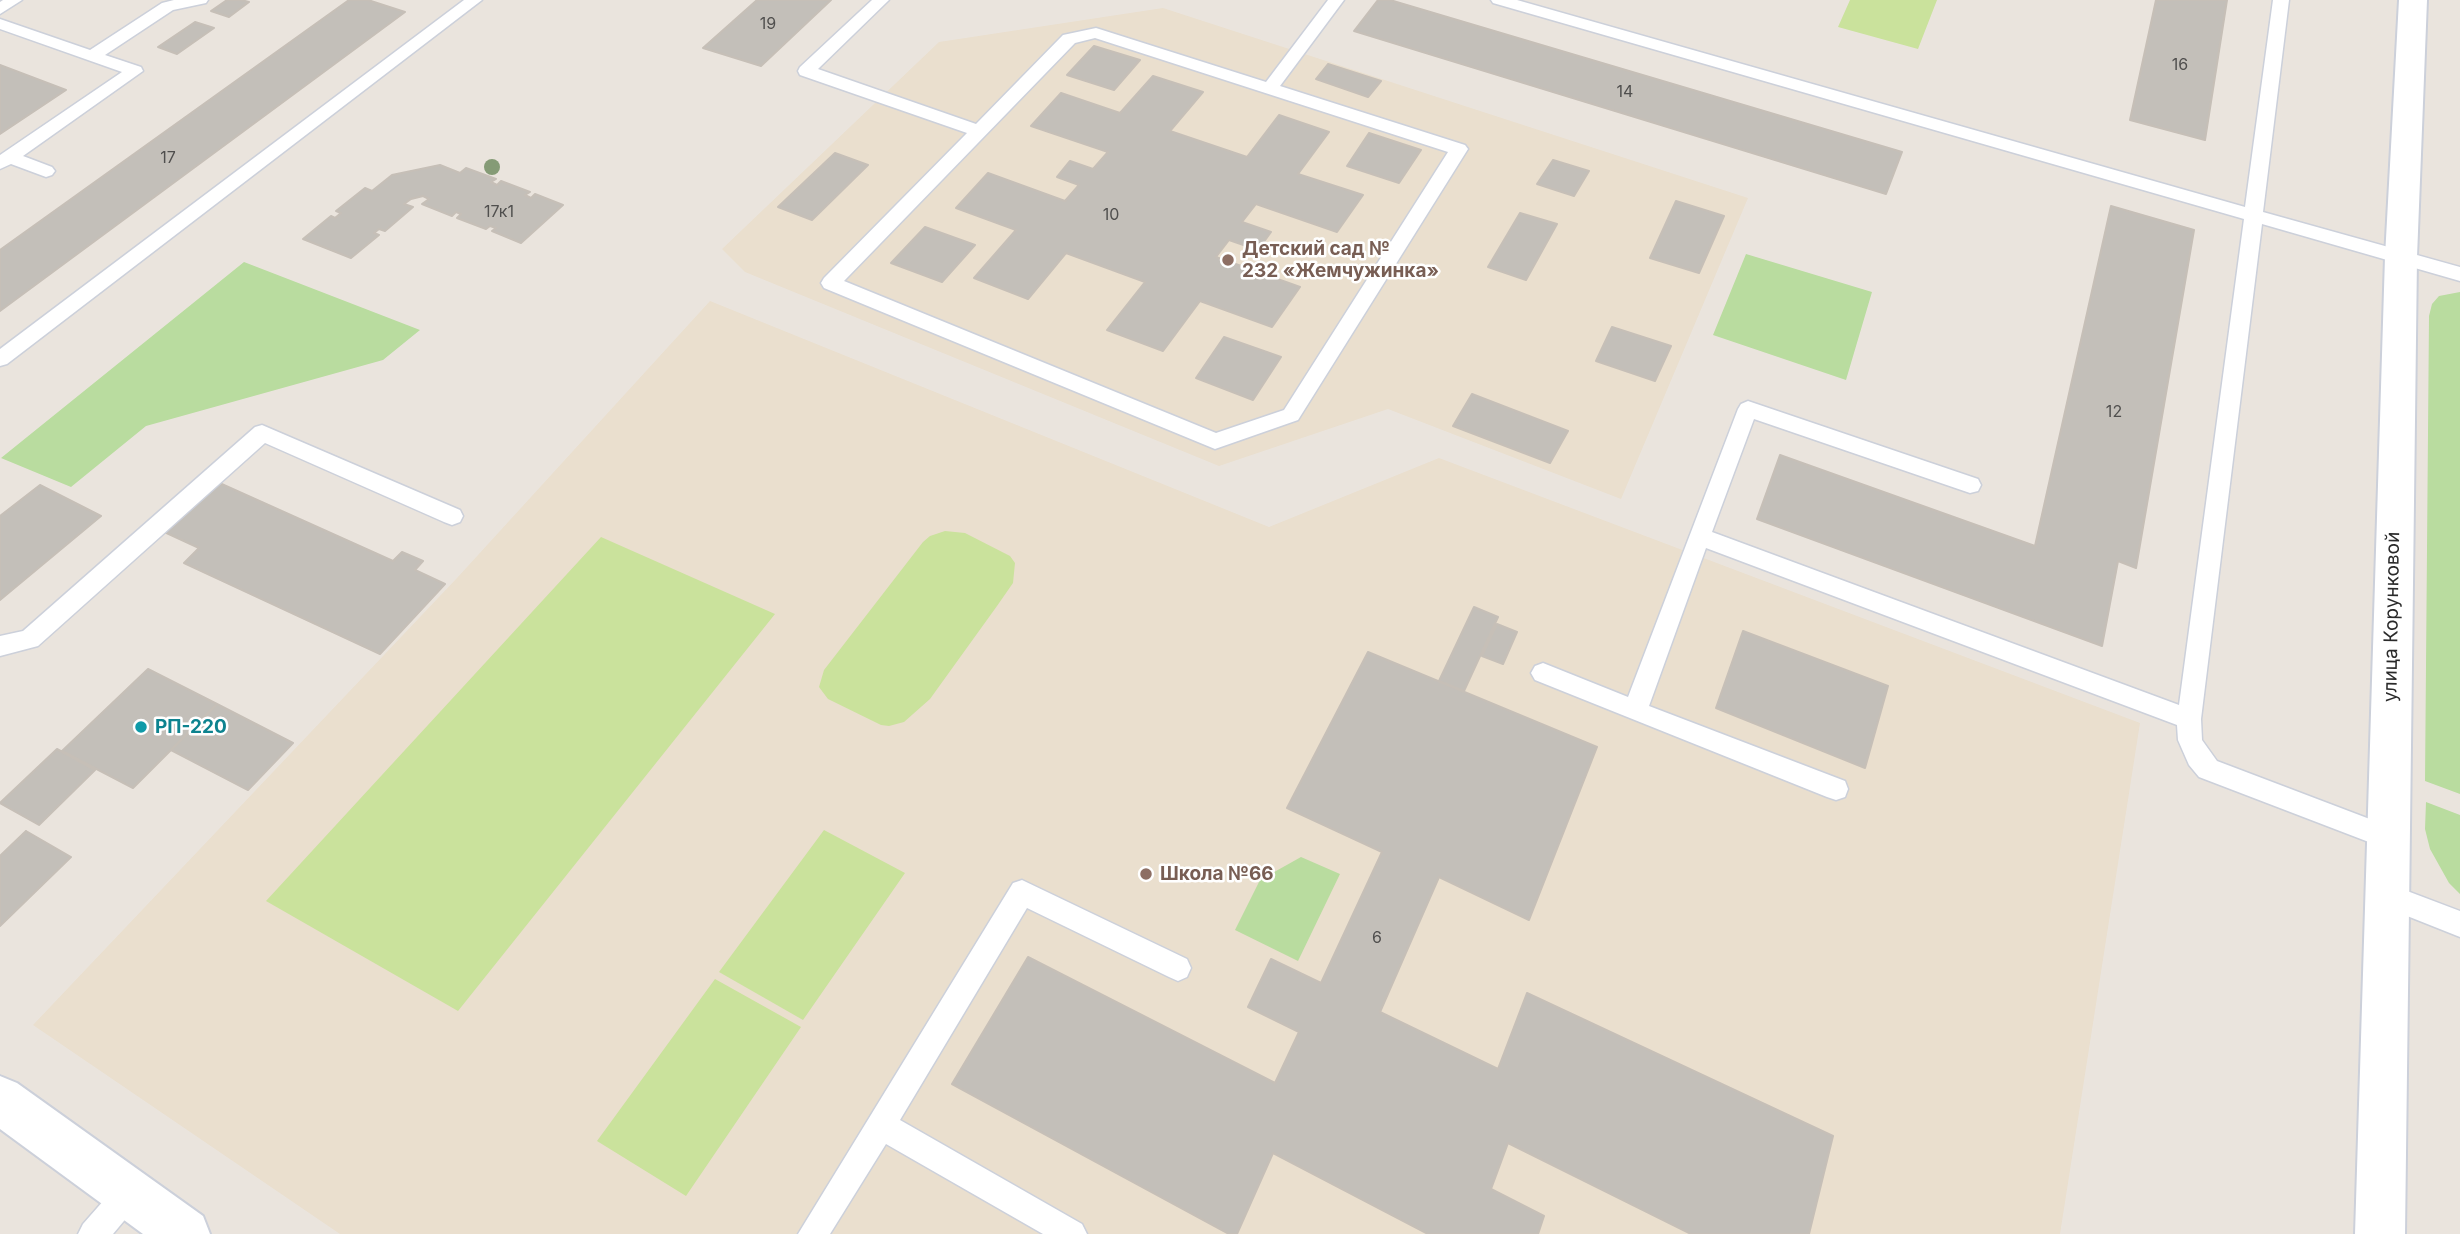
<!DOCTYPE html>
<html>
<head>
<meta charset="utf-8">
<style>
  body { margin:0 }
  canvas { display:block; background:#eae4dd }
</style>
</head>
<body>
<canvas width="2460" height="1234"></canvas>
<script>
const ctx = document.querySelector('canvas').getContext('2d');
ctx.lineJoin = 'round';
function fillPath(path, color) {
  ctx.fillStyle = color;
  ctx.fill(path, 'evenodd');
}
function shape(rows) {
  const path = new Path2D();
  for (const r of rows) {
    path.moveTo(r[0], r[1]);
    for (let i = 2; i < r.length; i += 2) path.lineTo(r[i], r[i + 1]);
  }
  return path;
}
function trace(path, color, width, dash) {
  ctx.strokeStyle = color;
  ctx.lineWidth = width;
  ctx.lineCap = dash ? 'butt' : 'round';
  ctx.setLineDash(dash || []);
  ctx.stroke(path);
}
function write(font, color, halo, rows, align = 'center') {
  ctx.font = font + ' Inter,sans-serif';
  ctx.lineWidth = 5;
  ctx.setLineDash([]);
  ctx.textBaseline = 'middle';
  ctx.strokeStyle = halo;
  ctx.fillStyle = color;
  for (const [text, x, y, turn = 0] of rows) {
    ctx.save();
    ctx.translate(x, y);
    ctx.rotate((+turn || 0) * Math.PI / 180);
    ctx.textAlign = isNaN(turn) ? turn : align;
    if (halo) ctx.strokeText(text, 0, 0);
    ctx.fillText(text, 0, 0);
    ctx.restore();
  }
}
fillPath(shape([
  [1163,8,1748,198,1621,499,1388,409,1219,466,745,272,722,249,939,42],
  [710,301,1269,527,1439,458,2140,723,2060,1234,340,1234,33,1025,457,578]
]), '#eadfce');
fillPath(shape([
  [1746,254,1872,292,1846,380,1713,335],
  [244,262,420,330,383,360,146,426,71,487,1,458],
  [2460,292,2460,794,2425,781,2429,316,2432,304,2439,296],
  [2426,802,2460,815,2460,894,2449,883,2430,849,2425,829],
  [1301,857,1340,874,1298,961,1235,930,1260,880]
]), '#b9dc9f');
fillPath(shape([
  [1850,0,1937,0,1918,49,1838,27],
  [945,531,965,533,1010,556,1015,563,1013,583,997,606,930,699,904,722,889,726,881,725,828,699,819,687,824,670,923,542,930,536],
  [601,537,775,614,458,1011,266,901],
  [824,830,905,873,803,1020,719,972],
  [715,979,801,1027,686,1196,597,1141]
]), '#cae29c');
const building = shape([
  [227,0,241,0,249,2,229,17,211,11,227,0],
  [349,0,368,0,405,12,0,311,0,250,349,0],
  [757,0,831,0,761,66,703,48,757,0],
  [1378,0,1390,0,1902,152,1886,194,1354,31,1378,0],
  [2156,0,2227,0,2205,140,2130,120,2156,0],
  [195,22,214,28,177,54,158,47,195,22],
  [1094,46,1140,60,1114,90,1067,75,1094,46],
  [1328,64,1381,81,1368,97,1316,79,1328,64],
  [0,65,66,90,0,134,0,65],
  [1153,76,1203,92,1170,131,1247,157,1279,115,1329,132,1298,174,1363,195,1337,232,1256,204,1242,222,1271,232,1258,250,1229,240,1216,257,1300,287,1272,327,1200,301,1163,351,1107,330,1145,282,1066,253,1028,299,974,278,1016,230,956,208,988,173,1065,201,1079,185,1057,177,1070,161,1093,169,1108,152,1031,126,1061,93,1120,113,1153,76],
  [1369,133,1421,150,1399,183,1347,166,1369,133],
  [835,153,868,165,812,220,778,207,835,153],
  [1553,160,1589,171,1574,196,1537,184,1553,160],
  [440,165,460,173,466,168,496,179,491,182,497,185,501,181,530,192,525,195,531,198,535,194,563,205,521,243,492,231,496,228,490,226,486,229,457,218,461,214,456,212,452,216,422,204,429,199,423,196,411,199,404,204,413,207,385,231,379,229,374,233,379,235,351,258,303,239,331,216,335,218,341,213,336,211,365,188,372,191,392,175,440,165],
  [1676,201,1724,216,1699,273,1650,258,1676,201],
  [2111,206,2194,230,2136,568,2118,561,2102,646,1757,519,1780,455,2035,546,2111,206],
  [1520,213,1557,224,1526,280,1488,267,1520,213],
  [925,227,975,245,942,282,891,263,925,227],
  [1612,327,1671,346,1655,381,1596,361,1612,327],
  [1224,337,1281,357,1253,400,1196,378,1224,337],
  [1472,394,1568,431,1550,463,1453,426,1472,394],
  [215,481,393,561,402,552,423,561,415,570,445,584,380,654,184,563,199,548,160,530,215,481],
  [40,485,101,516,0,600,0,516,40,485],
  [1474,607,1498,617,1464,691,1439,681,1474,607],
  [1497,624,1517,632,1503,664,1482,656,1497,624],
  [1743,631,1888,686,1865,768,1716,708,1743,631],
  [1368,652,1597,747,1529,920,1439,877,1380,1012,1498,1069,1527,993,1833,1136,1809,1234,1691,1234,1508,1143,1491,1189,1544,1216,1538,1234,1428,1234,1273,1153,1237,1234,1229,1234,952,1084,1028,957,1275,1083,1299,1032,1248,1007,1271,959,1321,983,1382,852,1287,808,1368,652],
  [148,669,217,704,133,788,62,751,148,669],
  [217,704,293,743,248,790,171,750,217,704],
  [57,749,95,770,39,825,0,803,57,749],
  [26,831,71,857,0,926,0,856,26,831]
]);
fillPath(building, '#c3bfb9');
trace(building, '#c6bfb7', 2);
const lane = shape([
  [3,0,22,0,0,14,0,2,3,0],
  [174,0,208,0,206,3,173,10,105,55,141,67,143,71,23,156,52,167,55,171,52,175,46,177,11,164,0,169,0,155,122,72,0,29,0,19,90,50,162,3,174,0],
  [464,0,482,0,7,364,0,366,0,349,464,0],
  [872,0,889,0,818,69,976,124,1063,35,1096,28,1266,82,1328,0,1344,0,1280,86,1465,145,1468,149,1298,420,1215,449,824,288,821,283,824,278,967,133,800,75,798,71,800,67,872,0],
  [1095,38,1448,152,1284,410,1216,433,844,281,1075,43,1095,38],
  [1491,0,1517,0,2245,207,2273,0,2289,0,2263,212,2460,267,2460,281,2262,224,2201,719,2202,740,2217,761,2396,829,2400,837,2396,845,2387,849,2199,777,2189,765,2178,740,2177,725,1706,548,1649,706,1845,781,1848,789,1845,797,1836,800,1827,797,1535,680,1531,673,1535,666,1543,663,1628,697,1738,409,1741,404,1748,401,1978,479,1981,485,1978,491,1970,493,1754,419,1712,532,2179,705,2244,219,1493,3,1491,0],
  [262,425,460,510,463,516,460,522,452,525,444,522,265,443,38,646,0,656,0,636,23,631,255,427,262,425],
  [1022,880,1187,959,1191,968,1187,977,1178,981,1169,977,1027,908,900,1120,1082,1224,1087,1234,1043,1234,886,1144,830,1234,798,1234,1013,883,1022,880],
  [2386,883,2460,911,2460,937,2377,904,2373,895,2377,886,2386,883],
  [129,1178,139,1183,144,1193,139,1203,113,1234,78,1234,83,1224,119,1183,129,1178]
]);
const street = shape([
  [2399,0,2427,0,2417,257,2405,1234,2355,1234,2385,257,2399,0],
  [0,1076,17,1083,203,1216,210,1234,143,1234,0,1129,0,1076]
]);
trace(lane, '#ccd0da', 3);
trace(street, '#ccd0da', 4);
fillPath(lane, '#fff');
fillPath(street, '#fff');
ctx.fillStyle = '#859b76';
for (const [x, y] of [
  [492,167]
]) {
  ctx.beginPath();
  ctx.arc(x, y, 8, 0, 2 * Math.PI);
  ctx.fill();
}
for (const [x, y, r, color] of [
  [1228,260,7,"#8d6e63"],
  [141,727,7,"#0f9aa8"],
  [1146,874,7,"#8d6e63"]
]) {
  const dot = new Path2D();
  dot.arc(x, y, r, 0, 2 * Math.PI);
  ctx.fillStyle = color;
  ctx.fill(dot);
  trace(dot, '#fff', 2.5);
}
write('16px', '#504f4e', null, [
  ["19",768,24],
  ["16",2180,65],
  ["14",1625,92],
  ["17",168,158],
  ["17к1",499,212],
  ["10",1111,215],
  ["12",2114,412],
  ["6",1377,938]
]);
write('bold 19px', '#785e54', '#fff', [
  ["Детский сад №",1242,249],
  ["232 «Жемчужинка»",1242,271],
  ["Школа №66",1160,874]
], 'left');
write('19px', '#2a2a2a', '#fff', [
  ["улица Корунковой",2392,617,-89]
]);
write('bold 19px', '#0d838f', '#fff', [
  ["РП-220",155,727]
], 'left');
</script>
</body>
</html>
